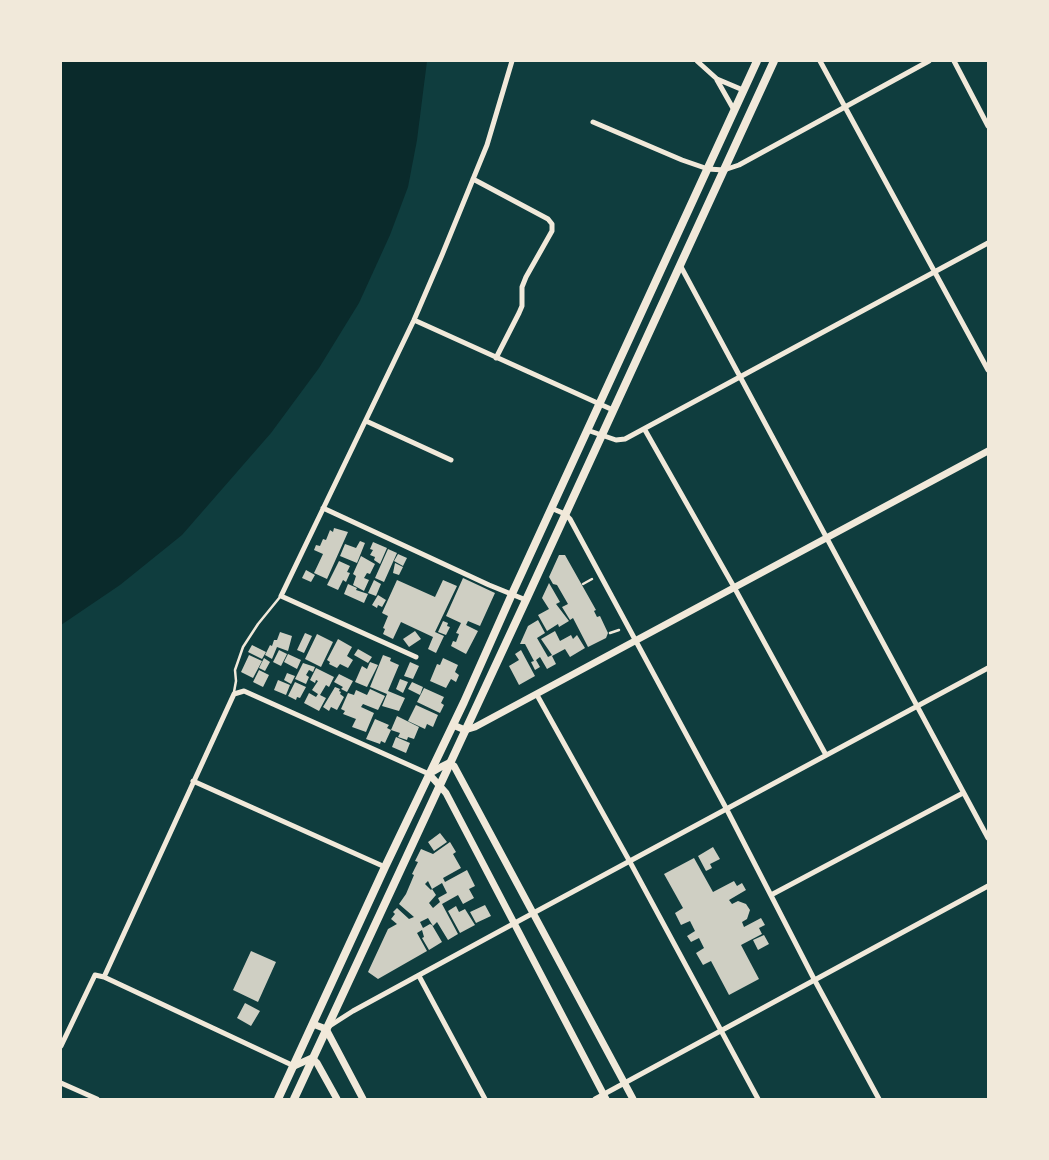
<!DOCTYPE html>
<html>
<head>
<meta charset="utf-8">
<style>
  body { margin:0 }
  #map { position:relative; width:1049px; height:1160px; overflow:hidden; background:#0f3d3e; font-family:Karla,sans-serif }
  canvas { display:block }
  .frame { position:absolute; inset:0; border:62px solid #f1e9da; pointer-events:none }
</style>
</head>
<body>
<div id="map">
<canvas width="1049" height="1160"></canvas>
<div class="frame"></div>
</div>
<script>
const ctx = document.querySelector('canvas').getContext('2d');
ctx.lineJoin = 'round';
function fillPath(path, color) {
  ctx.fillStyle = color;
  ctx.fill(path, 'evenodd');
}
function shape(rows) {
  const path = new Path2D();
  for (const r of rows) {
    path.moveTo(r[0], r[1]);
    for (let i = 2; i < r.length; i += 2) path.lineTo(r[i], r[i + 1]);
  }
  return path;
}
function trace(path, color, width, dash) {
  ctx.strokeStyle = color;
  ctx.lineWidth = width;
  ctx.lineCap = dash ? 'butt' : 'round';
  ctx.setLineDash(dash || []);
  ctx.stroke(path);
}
fillPath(shape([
  [61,61,427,61,417,140,408,187,390,235,359,303,319,368,271,433,182,535,120,585,61,625]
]), '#0a2a2b');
fillPath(shape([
  [334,528,348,532,327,579,314,573,323,554,314,550,316,545,320,546,323,539,326,540,330,530,333,532],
  [360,541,365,543,357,563,340,556,345,544,356,548],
  [373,542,387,548,380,564,374,560,375,557,370,555,373,550,370,549],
  [388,549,397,553,384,582,375,578],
  [398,554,407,558,403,566,394,561],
  [559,555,565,555,596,610,594,611,597,617,600,616,608,633,606,638,588,647,573,618,570,620,562,607,568,604,557,585,553,584,549,577],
  [361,556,375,564,370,574,367,573,364,578,369,580,364,591,353,585,356,576,353,574],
  [339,561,350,566,347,572,350,573,346,582,343,580,338,590,327,585],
  [395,563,403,567,399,575,393,573],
  [306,570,315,575,311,582,302,578],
  [463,578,495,593,480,626,468,621,466,625,478,631,466,654,451,646,453,641,456,642,459,634,456,633,461,623,446,616],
  [374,580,381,584,376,596,368,593],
  [397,580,435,597,443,580,457,586,435,632,444,636,436,653,428,649,433,637,401,622,393,639,383,634,385,629,383,628,388,616,382,613],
  [549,583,560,602,556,604,569,621,559,627,558,624,547,631,538,615,549,609,542,598],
  [348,584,357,588,356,590,368,594,364,603,344,594],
  [378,595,386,600,382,607,378,605,377,608,372,605],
  [538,620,545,633,537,638,548,657,552,655,541,639,555,631,560,641,571,635,573,639,577,635,585,648,570,657,565,649,552,656,556,664,547,669,540,657,536,660,540,667,535,670,531,662,534,661,525,644,520,644,528,626],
  [443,621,448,623,447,626,450,627,446,635,438,632],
  [415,631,421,639,409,647,403,639],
  [280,632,292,636,288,651,277,647,272,659,265,655,270,645,272,646,274,640,277,640],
  [305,633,312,636,304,653,297,650],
  [317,634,333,642,321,667,305,659],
  [338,639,352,647,347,656,353,660,348,668,340,664,337,668,329,664,330,662,327,660],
  [252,645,266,652,262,659,248,652],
  [358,649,372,657,368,663,354,655],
  [279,650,287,654,281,666,273,662],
  [521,650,535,676,519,685,509,666,519,660,515,654],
  [288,654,301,660,297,669,284,662],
  [249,655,262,661,253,678,241,672],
  [383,655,391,658,390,661,399,665,388,691,405,698,399,711,382,706,387,694,370,687],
  [264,658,270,662,265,671,259,668],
  [443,658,458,665,455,672,459,675,456,682,451,679,446,688,430,681,437,664,440,665],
  [370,662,378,665,367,687,355,682,362,666,367,669],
  [410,662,419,666,413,679,404,676],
  [303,663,315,667,313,672,309,670,306,675,309,677,306,684,295,679],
  [316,668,334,677,329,687,326,685,320,695,326,698,319,711,304,703,309,693,316,697,318,694,312,690,318,681,316,680,315,683,310,680],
  [259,670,269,675,263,687,253,682],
  [287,673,295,676,291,684,284,680],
  [339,674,353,681,347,692,341,689,343,687,334,682],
  [400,679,408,682,403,693,396,689],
  [278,680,290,685,286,695,274,690],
  [295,682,306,687,300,698,297,697,296,700,288,696],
  [412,682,423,687,420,695,408,689],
  [335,687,340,689,339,691,341,692,340,694,344,697,337,710,331,707,329,711,323,707],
  [424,688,444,697,441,703,444,705,440,713,417,702],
  [370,689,385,696,378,710,363,704,361,707,374,713,366,732,352,727,356,719,343,714,345,711,341,709,348,693,354,695,356,690,367,695],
  [416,705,438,715,433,727,427,724,425,729,408,721],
  [397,716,419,727,414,739,408,737,407,740,398,737,400,733,391,730],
  [375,719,389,725,387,728,391,730,385,743,381,741,380,744,366,739],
  [396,737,410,743,406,753,392,747],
  [440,833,447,842,434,851,428,842],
  [450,842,456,852,453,854,461,868,443,878,445,882,467,870,475,886,469,889,474,898,463,904,458,895,442,904,458,934,448,940,437,922,433,926,428,918,420,922,423,928,430,924,432,925,442,942,429,950,422,938,424,937,422,930,417,933,427,951,378,979,368,972,388,929,397,924,391,919,395,914,393,912,397,908,409,919,414,917,399,904,406,894,414,875,412,874,418,862,415,861,421,849,433,854],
  [428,881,432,889,442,883,447,893,438,898,440,902,433,908,429,903,436,895,432,889,431,890,425,884],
  [713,847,720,859,710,864,712,868,706,871,698,856],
  [694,858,713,892,734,881,737,886,742,883,746,890,729,900,732,904,738,901,746,904,750,910,747,919,742,922,744,927,761,918,765,925,759,928,762,934,741,945,759,979,729,995,711,961,703,965,696,953,704,948,699,938,691,942,687,936,695,931,690,921,681,925,675,913,683,908,664,874],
  [485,905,491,916,476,923,470,912],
  [456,906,459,912,465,909,475,925,460,933,448,911],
  [764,935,769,944,758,950,753,940],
  [251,951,276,962,258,1002,233,990],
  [245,1003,260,1011,251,1026,237,1018]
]), '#cfcfc3');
trace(shape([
  [583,584,592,579],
  [610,633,619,630]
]), '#f1e9da', 2.5);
trace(shape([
  [234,692,236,681,235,670,243,647,258,624,280,597]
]), '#f1e9da', 2.5);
trace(shape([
  [697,61,717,79,743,90],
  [820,61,988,370],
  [954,61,988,126],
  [717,80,734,110],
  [593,122,682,160,708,169,724,170,739,165,929,61],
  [473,179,548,219,552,224,552,231,526,277,522,287,522,306,519,313,496,358],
  [680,265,988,838],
  [414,320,613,410],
  [366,421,451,460],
  [587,430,616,440,625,439,988,243],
  [645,430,734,587,826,755],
  [323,508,489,585,526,600],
  [551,508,565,514,570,519,726,808,814,979,879,1099],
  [416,657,281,596,414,320,442,255,487,145,512,61],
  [537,695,630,862,758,1099],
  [193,781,385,867],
  [771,895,963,793],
  [419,976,485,1099],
  [104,977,234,694,244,691,429,774],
  [328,1027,353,1011,500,931,988,668],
  [61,1046,95,975,104,977,294,1066],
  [61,1083,97,1099],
  [595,1099,988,886]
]), '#f1e9da', 5);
trace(shape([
  [453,725,465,730,475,727,988,451],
  [313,1024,326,1029,363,1099],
  [294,1066,312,1058,317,1063,337,1099],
  [606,1099,446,793,429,774,441,767,449,763,454,766,633,1099]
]), '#f1e9da', 7);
trace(shape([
  [278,1099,385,867,464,702,512,594,757,61],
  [294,1099,526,600,774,61]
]), '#f1e9da', 8);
</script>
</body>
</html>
